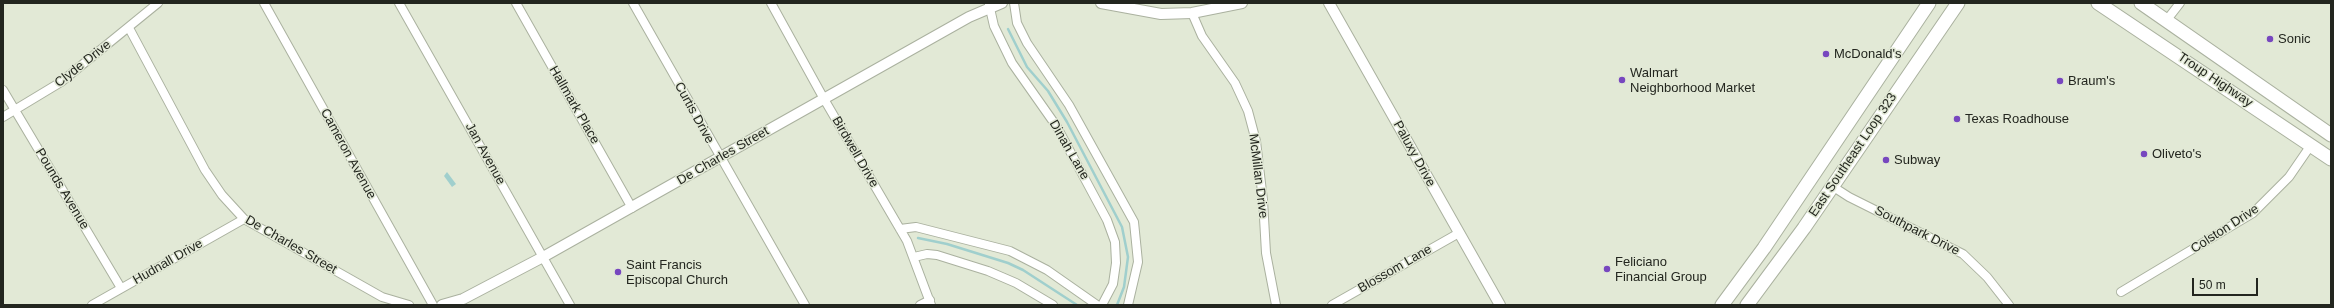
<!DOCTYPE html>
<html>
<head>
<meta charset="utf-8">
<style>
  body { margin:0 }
  #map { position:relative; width:2334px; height:308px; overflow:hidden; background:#e2e9d6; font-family:Arial,sans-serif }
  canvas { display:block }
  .frame { position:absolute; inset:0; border:4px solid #23261f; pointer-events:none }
  .scale { position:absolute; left:2192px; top:278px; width:66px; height:18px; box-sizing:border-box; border:2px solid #23261f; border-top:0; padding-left:5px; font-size:12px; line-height:14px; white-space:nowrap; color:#23261f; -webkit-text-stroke:3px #e2e9d6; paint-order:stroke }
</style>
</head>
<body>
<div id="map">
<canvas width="2334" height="308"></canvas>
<div class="frame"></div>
<div class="scale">50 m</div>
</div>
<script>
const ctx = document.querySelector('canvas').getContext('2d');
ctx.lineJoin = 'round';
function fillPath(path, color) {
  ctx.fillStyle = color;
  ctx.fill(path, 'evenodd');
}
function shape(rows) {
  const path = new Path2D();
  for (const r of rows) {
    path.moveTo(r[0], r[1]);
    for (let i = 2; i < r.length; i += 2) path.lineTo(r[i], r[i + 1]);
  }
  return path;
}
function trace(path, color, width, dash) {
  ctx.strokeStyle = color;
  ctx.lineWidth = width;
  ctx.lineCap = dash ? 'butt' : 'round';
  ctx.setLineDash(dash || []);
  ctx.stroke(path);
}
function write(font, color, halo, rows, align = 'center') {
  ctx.font = font + ' Arial,sans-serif';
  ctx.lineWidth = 3;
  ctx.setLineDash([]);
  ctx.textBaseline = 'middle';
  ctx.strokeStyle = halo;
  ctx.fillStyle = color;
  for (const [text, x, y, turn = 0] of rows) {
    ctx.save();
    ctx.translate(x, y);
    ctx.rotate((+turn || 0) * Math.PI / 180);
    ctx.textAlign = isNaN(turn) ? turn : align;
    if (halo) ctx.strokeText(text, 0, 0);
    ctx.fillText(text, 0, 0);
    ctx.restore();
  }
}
fillPath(shape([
  [447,172,456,184,452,187,444,176]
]), '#a0cfcd');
trace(shape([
  [1008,29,1027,67,1048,91,1067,122,1122,227,1128,257,1124,287,1117,305],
  [918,238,947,244,1008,263,1023,270,1077,305]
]), '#a0cfcd', 2.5);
const minor = shape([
  [264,3,433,305],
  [399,3,570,305],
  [516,3,632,208],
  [633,3,805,305],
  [771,3,824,99,907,241,931,305],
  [1014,3,1017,23,1027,43,1069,105,1134,222,1138,262,1128,305],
  [989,4,994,26,1012,63,1057,127,1107,220,1115,242,1116,263,1113,284,1102,305],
  [1192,13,1202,36,1235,83,1248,111,1256,141,1263,200,1266,253,1276,305],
  [2166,21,2180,3],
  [129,28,205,170,222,195,244,219,382,297,409,305],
  [3,90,121,288],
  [3,117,61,82,158,3],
  [1832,186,1849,197,1963,254,1987,277,2009,305],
  [900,229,916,227,1010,251,1047,270,1097,305],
  [914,257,927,254,937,255,988,271,1016,283,1053,305],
  [2121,292,2253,213,2289,177,2311,145],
  [92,305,244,219],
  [920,305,930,300],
  [1332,305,1459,233]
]);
const tertiary = shape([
  [1101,3,1161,14,1192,13,1242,3],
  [1329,3,1500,305],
  [442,305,463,299,543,257,969,17,1002,3]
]);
const trunk = shape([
  [2098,3,2331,159],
  [2141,3,2331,135],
  [1722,305,1764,248,1929,3],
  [1747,305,1804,228,1958,3]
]);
trace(minor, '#aab19f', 10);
trace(tertiary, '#aab19f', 12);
trace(trunk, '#aab19f', 15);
trace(minor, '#fff', 8);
trace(tertiary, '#fff', 10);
trace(trunk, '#fff', 13);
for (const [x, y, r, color] of [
  [2270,39,4,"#7747bf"],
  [1826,54,4,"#7747bf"],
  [1622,80,4,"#7747bf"],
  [2060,81,4,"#7747bf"],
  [1957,119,4,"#7747bf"],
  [2144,154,4,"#7747bf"],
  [1886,160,4,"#7747bf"],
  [1607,269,4,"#7747bf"],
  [618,272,4,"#7747bf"]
]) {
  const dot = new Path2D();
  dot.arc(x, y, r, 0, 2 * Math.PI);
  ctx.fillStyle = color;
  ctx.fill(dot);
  trace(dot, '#e2e9d6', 1.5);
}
write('13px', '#23261f', '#e2e9d6', [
  ["Sonic",2278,39],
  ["McDonald's",1834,54],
  ["Walmart",1630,73],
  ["Neighborhood Market",1630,88],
  ["Braum's",2068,81],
  ["Texas Roadhouse",1965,119],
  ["Oliveto's",2152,154],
  ["Subway",1894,160],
  ["Feliciano",1615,262],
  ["Financial Group",1615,277],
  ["Saint Francis",626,265],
  ["Episcopal Church",626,280]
], 'left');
write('13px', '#23261f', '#e2e9d6', [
  ["Clyde Drive",83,64,-38],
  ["Troup Highway",2215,80,34],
  ["Hallmark Place",574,105,60],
  ["Curtis Drive",694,113,61],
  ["Dinah Lane",1069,150,60],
  ["Birdwell Drive",855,152,60],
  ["Cameron Avenue",348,154,61],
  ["Jan Avenue",485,154,61],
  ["Paluxy Drive",1414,154,61],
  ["East Southeast Loop 323",1853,155,-56],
  ["De Charles Street",723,156,-30],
  ["McMillan Drive",1258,176,83],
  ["Pounds Avenue",62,189,59],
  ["Colston Drive",2225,229,-33],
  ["Southpark Drive",1917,231,27],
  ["De Charles Street",291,245,30],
  ["Hudnall Drive",168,262,-30],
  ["Blossom Lane",1395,269,-30]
]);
</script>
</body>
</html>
